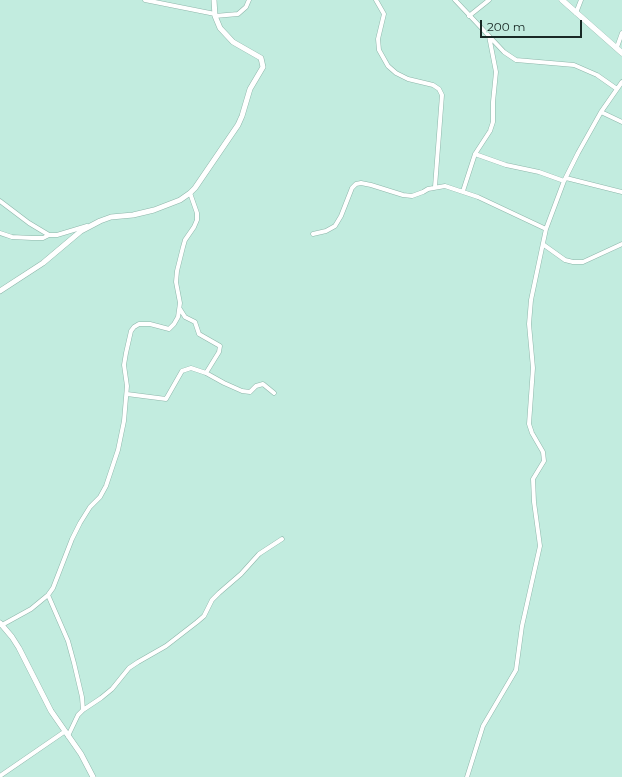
<!DOCTYPE html>
<html>
<head>
<meta charset="utf-8">
<style>
  body { margin:0 }
  #map { position:relative; width:622px; height:777px; overflow:hidden; background:#c2ecdf; font-family:Montserrat,sans-serif }
  canvas { display:block }
  .scale { position:absolute; left:480px; top:20px; width:102px; height:18px; box-sizing:border-box; border:2px solid #192925; border-top:0; padding-left:5px; font-size:12px; line-height:14px; white-space:nowrap; color:#192925; -webkit-text-stroke:3px #c2ecdf; paint-order:stroke }
</style>
</head>
<body>
<div id="map">
<canvas width="622" height="777"></canvas>
<div class="scale">200 m</div>
</div>
<script>
const ctx = document.querySelector('canvas').getContext('2d');
ctx.lineJoin = 'round';
function shape(rows) {
  const path = new Path2D();
  for (const r of rows) {
    path.moveTo(r[0], r[1]);
    for (let i = 2; i < r.length; i += 2) path.lineTo(r[i], r[i + 1]);
  }
  return path;
}
function trace(path, color, width, dash) {
  ctx.strokeStyle = color;
  ctx.lineWidth = width;
  ctx.lineCap = dash ? 'butt' : 'round';
  ctx.setLineDash(dash || []);
  ctx.stroke(path);
}
const minor = shape([
  [145,0,215,14],
  [376,0,384,14,378,39,379,50,388,66,396,73,408,79,433,85,439,89,442,95,435,187],
  [455,0,489,36,496,72,493,102,493,122,490,131,475,154,463,191],
  [576,13,581,0],
  [215,16,238,14,246,7,249,0],
  [469,16,489,0],
  [489,36,504,52,516,60,574,65,597,75,617,89],
  [617,47,622,33],
  [601,112,622,122],
  [475,154,506,165,539,172,564,181],
  [566,178,622,192],
  [0,201,29,223,49,235,57,235,87,226],
  [0,233,12,237,32,238,43,238,49,235],
  [313,234,326,231,335,226,341,216,352,188,356,184,361,183,371,185,403,195,412,196,423,192,428,189,445,186,478,197,546,229],
  [544,245,565,260,573,262,583,262,622,244],
  [180,309,185,317,195,322,199,334,220,346,219,352,206,373],
  [127,394,166,399,182,371,191,368,206,373,224,383,242,391,250,392,256,386,263,384,274,393],
  [48,595,68,641,74,663,82,697,83,710],
  [2,625,31,609,48,595,53,588,72,539,80,523,90,507,100,497,106,486,118,450,124,421,127,386,124,365,126,353,131,331,134,327,139,324,150,324,169,329,174,324,178,317,180,303,176,282,177,271,183,247,185,240,194,227,197,220,197,213,190,193],
  [68,736,78,715,83,710,101,698,112,689,129,668,138,662,166,646,197,622,204,616,212,600,219,593,241,574,259,554,282,539],
  [0,776,64,732],
  [467,777,483,726,516,670,522,626,540,546,534,502,533,479,544,461,543,452,532,433,529,424,533,368,529,324,531,300,546,229,564,181,578,153,601,112,622,82]
]);
const tertiary = shape([
  [0,291,43,263,81,231,100,221,111,217,133,215,154,210,180,200,190,193,195,188,238,125,242,116,250,89,263,67,261,58,233,42,220,28,215,16,214,0],
  [0,623,12,637,19,648,51,711,81,754,93,777]
]);
const secondary = shape([
  [562,0,622,53]
]);
trace(minor, '#8eb6aa', 5);
trace(tertiary, '#8eb6aa', 6);
trace(secondary, '#8eb6aa', 6);
trace(minor, '#fff', 4);
trace(tertiary, '#fff', 5);
trace(secondary, '#fff', 5.5);
</script>
</body>
</html>
